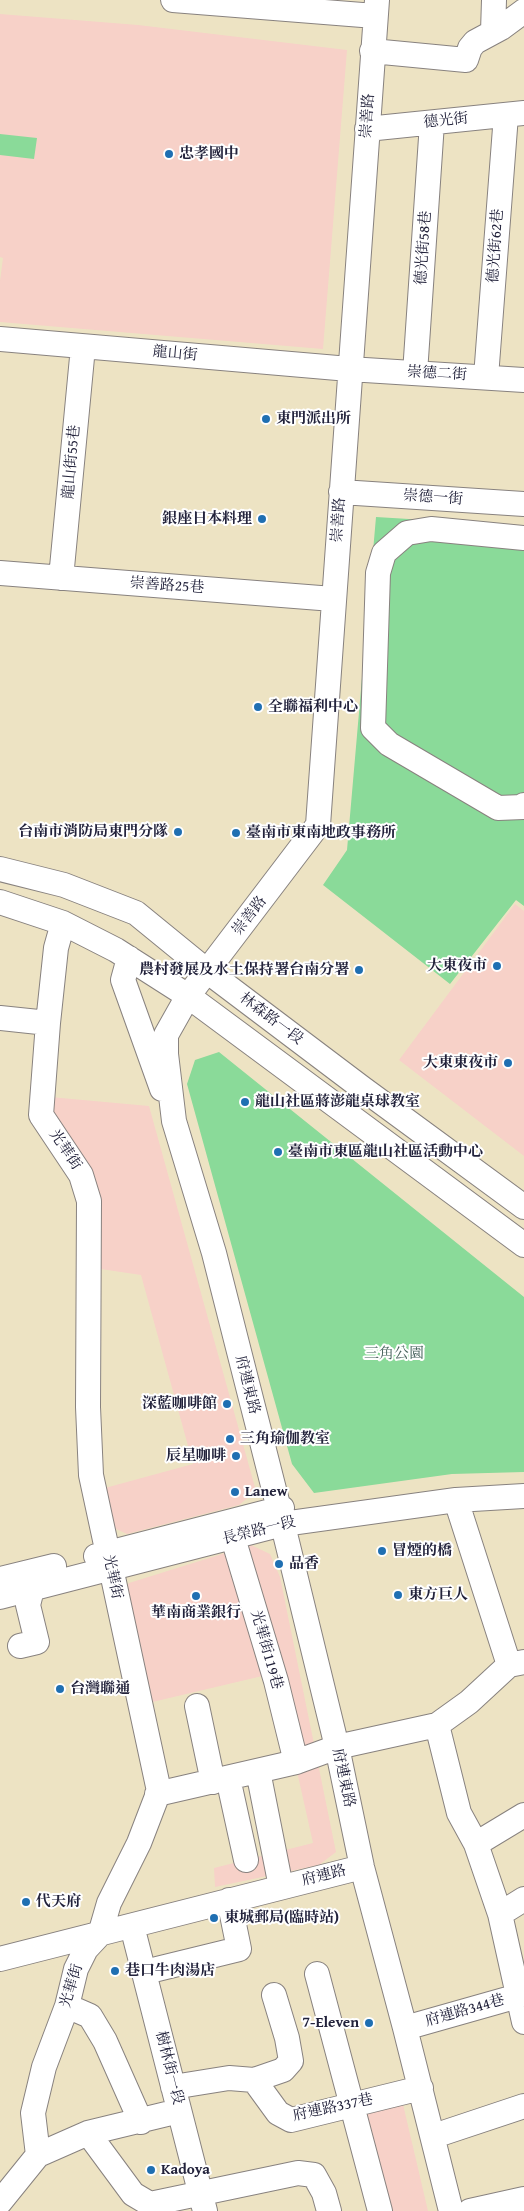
<!DOCTYPE html>
<html>
<head>
<meta charset="utf-8">
<style>
  body { margin:0 }
  canvas { display:block; background:#ede3c3 }
</style>
</head>
<body>
<canvas width="524" height="2211"></canvas>
<script>
const ctx = document.querySelector('canvas').getContext('2d');
ctx.lineJoin = 'round';
function fillPath(path, color) {
  ctx.fillStyle = color;
  ctx.fill(path, 'evenodd');
}
function shape(rows) {
  const path = new Path2D();
  for (const r of rows) {
    path.moveTo(r[0], r[1]);
    for (let i = 2; i < r.length; i += 2) path.lineTo(r[i], r[i + 1]);
  }
  return path;
}
function trace(path, color, width, dash) {
  ctx.strokeStyle = color;
  ctx.lineWidth = width;
  ctx.lineCap = dash ? 'butt' : 'round';
  ctx.setLineDash(dash || []);
  ctx.stroke(path);
}
function write(font, color, halo, rows, align = 'center') {
  ctx.font = font + ' "Gentium Book Plus","Noto Serif TC",serif';
  ctx.lineWidth = 4;
  ctx.setLineDash([]);
  ctx.textBaseline = 'middle';
  ctx.strokeStyle = halo;
  ctx.fillStyle = color;
  for (const [text, x, y, turn = 0] of rows) {
    ctx.save();
    ctx.translate(x, y);
    ctx.rotate((+turn || 0) * Math.PI / 180);
    ctx.textAlign = isNaN(turn) ? turn : align;
    if (halo) ctx.strokeText(text, 0, 0);
    ctx.fillText(text, 0, 0);
    ctx.restore();
  }
}
fillPath(shape([
  [0,14,138,25,347,50,323,349,0,322,0,281,3,258,0,257],
  [515,904,524,911,524,1156,399,1060],
  [50,1097,149,1106,256,1491,239,1505,127,1534,114,1528,105,1488,193,1464,141,1275,94,1268,91,1178,48,1113],
  [251,1545,270,1554,280,1577,336,1852,319,1865,215,1887,214,1868,313,1843,275,1673,144,1704,120,1597,129,1583],
  [402,2100,428,2211,387,2211,358,2112]
]), '#f7d1c8');
fillPath(shape([
  [0,134,37,138,34,159,0,155],
  [376,517,524,526,524,906,516,900,450,984,323,885,347,850],
  [219,1052,524,1297,524,1472,452,1474,314,1493,292,1464,187,1084,195,1060]
]), '#8ada99');
const minor = shape([
  [173,0,375,16],
  [377,0,318,825,188,996,166,1035,166,1054,174,1121,214,1253,279,1509,337,1747,362,1867,405,2028,451,2211],
  [493,32,494,0],
  [372,51,466,60,470,48,475,42,501,28,524,11],
  [367,129,524,113],
  [0,339,349,369,524,380],
  [415,373,432,123],
  [486,377,506,115],
  [341,492,524,504],
  [524,538,431,529,407,533,384,553,378,573,373,728,389,744,498,808,523,807,524,805],
  [0,573,333,599],
  [61,578,83,347],
  [0,869,64,885,136,913,207,971,362,1088,524,1207],
  [0,902,63,923,116,950,188,996,524,1245],
  [129,958,123,980,162,1089],
  [0,1018,48,1023],
  [456,1500,509,1665],
  [233,1538,276,1681,296,1762],
  [96,1556,282,1508],
  [0,1579,54,1566],
  [0,1597,283,1524,456,1500,524,1496],
  [20,1646,37,1642,28,1605,32,1589],
  [197,1706,213,1782],
  [437,1725,459,1813,476,1844,500,1914,524,2022],
  [258,1771,281,1887],
  [228,1778,246,1860],
  [157,1794,296,1762,337,1747,437,1725,469,1702,509,1665,524,1662],
  [476,1844,524,1815],
  [500,1914,524,1899],
  [132,1926,205,2211],
  [0,1959,362,1867],
  [145,1972,239,1949,229,1900],
  [317,1974,380,2211],
  [67,2006,90,2016,105,2041,141,2122],
  [405,2028,518,1996,524,1992],
  [254,2080,283,2070,291,2061,287,2038,274,1995],
  [173,2087,229,2078,254,2080,278,2113,291,2120,421,2088],
  [88,2133,133,2194,150,2204,298,2173,314,2175,324,2193,329,2211],
  [434,2136,524,2106],
  [38,2155,88,2133,179,2111],
  [0,2202,38,2155,33,2113,44,2067,67,2006,76,1969,86,1949,100,1934,109,1903,139,1843,159,1791,91,1475,88,1407,89,1201,81,1175,41,1115,48,1023,56,948,63,923],
  [470,2211,524,2199]
]);
trace(minor, '#88827f', 26);
trace(minor, '#fff', 24);
for (const [x, y, r, color] of [
  [169,154,5,"#1f6fb2"],
  [266,419,5,"#1f6fb2"],
  [262,519,5,"#1f6fb2"],
  [258,707,5,"#1f6fb2"],
  [178,832,5,"#1f6fb2"],
  [236,833,5,"#1f6fb2"],
  [497,966,5,"#1f6fb2"],
  [359,970,5,"#1f6fb2"],
  [508,1063,5,"#1f6fb2"],
  [245,1102,5,"#1f6fb2"],
  [278,1152,5,"#1f6fb2"],
  [227,1404,5,"#1f6fb2"],
  [230,1439,5,"#1f6fb2"],
  [236,1456,5,"#1f6fb2"],
  [235,1492,5,"#1f6fb2"],
  [382,1551,5,"#1f6fb2"],
  [279,1564,5,"#1f6fb2"],
  [398,1595,5,"#1f6fb2"],
  [196,1596,5,"#1f6fb2"],
  [60,1689,5,"#1f6fb2"],
  [26,1902,5,"#1f6fb2"],
  [214,1918,5,"#1f6fb2"],
  [115,1971,5,"#1f6fb2"],
  [369,2023,5,"#1f6fb2"],
  [151,2170,5,"#1f6fb2"]
]) {
  const dot = new Path2D();
  dot.arc(x, y, r, 0, 2 * Math.PI);
  ctx.fillStyle = color;
  ctx.fill(dot);
  trace(dot, '#fff', 2);
}
write('15px', '#22223b', '#fff', [
  ["崇善路",368,116,-86],
  ["德光街",446,121,-6],
  ["德光街62巷",496,246,-86],
  ["德光街58巷",424,248,-86],
  ["龍山街",175,354,5],
  ["崇德二街",437,374,3],
  ["龍山街55巷",72,462,-85],
  ["崇德一街",433,498,4],
  ["崇善路",339,520,-86],
  ["崇善路25巷",167,586,4],
  ["崇善路",250,916,-52],
  ["林森路一段",271,1019,37],
  ["光華街",65,1150,56],
  ["府連東路",247,1385,76],
  ["長榮路一段",259,1531,-14],
  ["光華街",112,1577,78],
  ["光華街119巷",266,1650,74],
  ["府連東路",343,1778,78],
  ["府連路",324,1876,-14],
  ["光華街",72,1986,-73],
  ["府連路344巷",465,2011,-16],
  ["樹林街一段",169,2068,76],
  ["府連路337巷",333,2108,-12]
]);
write('bold 15px', '#22223b', '#fff', [
  ["忠孝國中",179,154],
  ["東門派出所",276,419],
  ["銀座日本料理",252,519,"right"],
  ["全聯福利中心",268,707],
  ["台南市消防局東門分隊",168,832,"right"],
  ["臺南市東南地政事務所",246,833],
  ["大東夜市",487,966,"right"],
  ["農村發展及水土保持署台南分署",349,970,"right"],
  ["大東東夜市",498,1063,"right"],
  ["龍山社區蔣澎龍桌球教室",255,1102],
  ["臺南市東區龍山社區活動中心",288,1152],
  ["深藍咖啡館",217,1404,"right"],
  ["三角瑜伽教室",240,1439],
  ["辰星咖啡",226,1456,"right"],
  ["Lanew",245,1492],
  ["冒煙的橋",392,1551],
  ["品香",289,1564],
  ["東方巨人",408,1595],
  ["華南商業銀行",196,1613,"center"],
  ["台灣聯通",70,1689],
  ["代天府",36,1902],
  ["東城郵局(臨時站)",224,1918],
  ["巷口牛肉湯店",125,1971],
  ["7-Eleven",359,2023,"right"],
  ["Kadoya",161,2170]
], 'left');
write('15px', '#46625c', '#fff', [
  ["三角公園",394,1354]
]);
</script>
</body>
</html>
